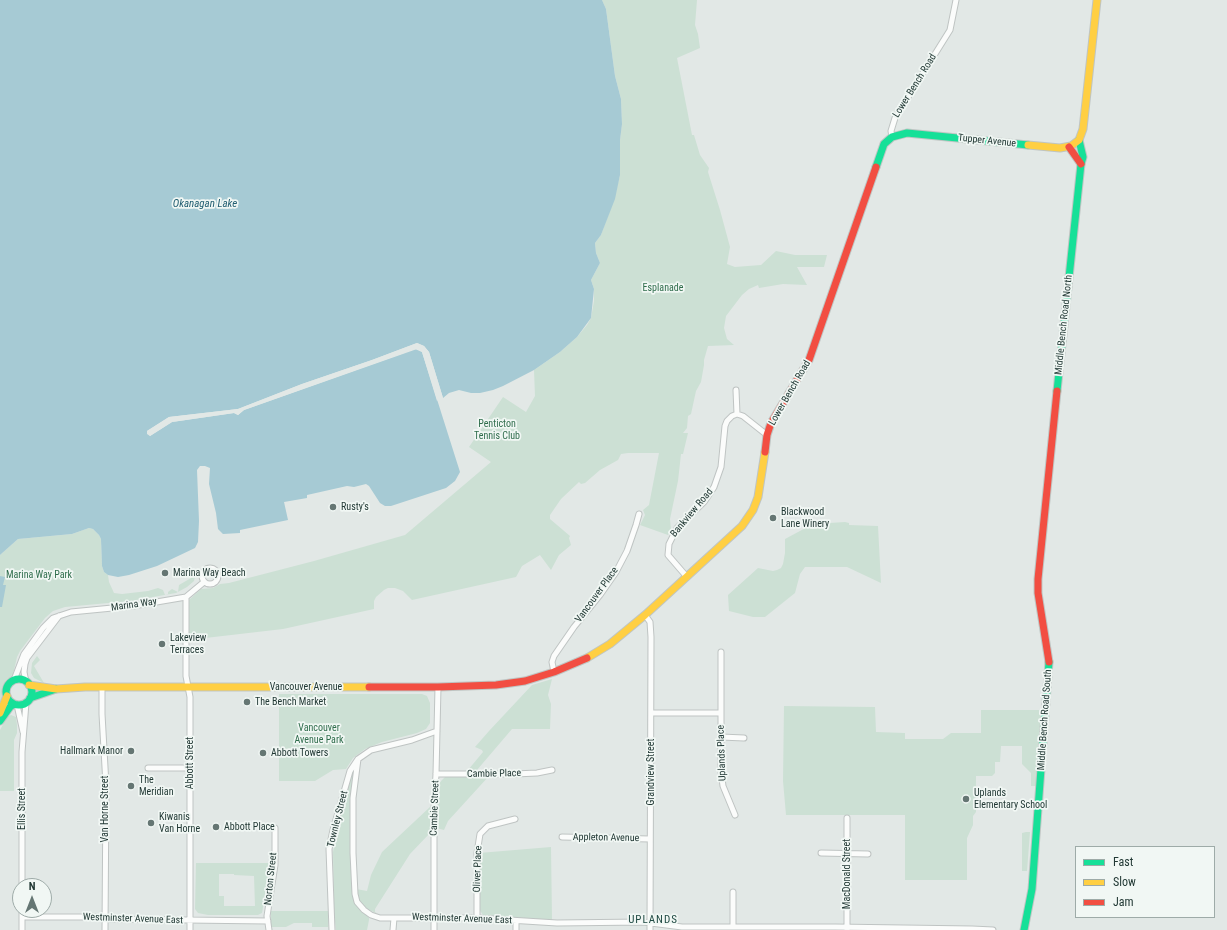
<!DOCTYPE html>
<html>
<head>
<meta charset="utf-8">
<style>
  body { margin:0 }
  #map { position:relative; width:1227px; height:930px; overflow:hidden; background:#e2e8e6; font-family:"Roboto Condensed",sans-serif }
  canvas { display:block }
  .legend { position:absolute; left:1075px; top:846px; width:140px; height:72px; box-sizing:border-box; background:#f1f7f4; border:1px solid #9eaba8; margin:0; padding:5px 7px; list-style:none; font-size:12px; color:#223935 }
  .legend li { display:flex; align-items:center; gap:8px; height:20px }
  .legend b { width:20px; border:1px solid #9eaba8 }
  .north { position:absolute; left:12px; top:878px; width:40px; height:40px; box-sizing:border-box; background:#f1f7f4; border:1px solid #9eaba8; border-radius:50%; rotate:0deg; font-size:11px; font-weight:700; line-height:16px; text-align:center; color:#223935 }
  .north::after { content:''; display:block; margin:auto; width:14px; height:18px; background:#657673; clip-path:polygon(50% 0,100% 100%,50% 72%,0 100%) }
</style>
</head>
<body>
<div id="map">
<canvas width="1227" height="930"></canvas>
<ul class="legend">
<li><b style="height:5px;background:#16e098"></b>Fast</li>
<li><b style="height:5px;background:#ffcf43"></b>Slow</li>
<li><b style="height:5px;background:#f24e42"></b>Jam</li>
</ul>
<div class="north">N</div>
</div>
<script>
const ctx = document.querySelector('canvas').getContext('2d');
ctx.lineJoin = 'round';
function fillPath(path, color) {
  ctx.fillStyle = color;
  ctx.fill(path, 'evenodd');
}
function shape(rows) {
  const path = new Path2D();
  for (const r of rows) {
    if (r.length === 3) {
      path.moveTo(r[0] + r[2], r[1]);
      path.arc(r[0], r[1], r[2], 0, 2 * Math.PI);
      continue;
    }
    path.moveTo(r[0], r[1]);
    for (let i = 2; i < r.length; i += 2) path.lineTo(r[i], r[i + 1]);
  }
  return path;
}
function trace(path, color, width, dash) {
  ctx.strokeStyle = color;
  ctx.lineWidth = width;
  ctx.lineCap = dash ? 'butt' : 'round';
  ctx.setLineDash(dash || []);
  ctx.stroke(path);
}
function write(font, color, halo, rows, align = 'center') {
  ctx.font = font + ' "Roboto Condensed",sans-serif';
  ctx.lineWidth = 3.5;
  ctx.setLineDash([]);
  ctx.textBaseline = 'middle';
  ctx.strokeStyle = halo;
  ctx.fillStyle = color;
  for (const [text, x, y, turn = 0] of rows) {
    ctx.save();
    ctx.translate(x, y);
    ctx.rotate((+turn || 0) * Math.PI / 180);
    ctx.textAlign = isNaN(turn) ? turn : align;
    if (halo) ctx.strokeText(text, 0, 0);
    ctx.fillText(text, 0, 0);
    ctx.restore();
  }
}
fillPath(shape([
  [602,0,697,0,695,25,698,34,700,48,677,58,692,135,694,135,700,155,709,168,708,172,720,210,730,247,727,264,735,267,761,265,776,251,795,255,827,255,824,267,797,267,807,285,783,284,759,288,758,285,749,289,742,295,726,316,724,328,727,339,734,345,708,346,704,360,704,365,701,382,696,391,691,414,688,416,687,428,683,433,688,433,683,454,681,454,678,481,670,519,671,530,668,535,640,525,645,515,643,510,649,505,659,453,628,453,621,454,618,460,600,470,585,483,581,484,579,482,561,499,550,515,550,519,570,536,569,538,571,545,559,555,551,570,540,555,522,566,516,577,412,600,403,591,395,588,388,588,384,590,376,597,374,601,374,609,283,629,188,640,189,600,201,589,213,588,220,584,229,583,314,561,405,535,491,462,469,447,503,397,526,412,535,396,534,370,560,352,577,337,587,325,591,318,594,301,594,289,591,280,600,263,596,253,595,243,601,235,614,199,620,175,620,140,622,124,621,99,615,76,606,9],
  [845,522,849,523,849,525,878,526,881,583,847,567,805,567,800,574,795,593,765,617,753,617,729,611,728,595,758,568,773,571,777,570,781,568,783,564,785,553,785,539,813,524],
  [89,528,93,529,99,535,101,539,102,566,104,572,108,575,109,582,114,593,122,594,148,591,158,588,163,590,165,595,168,594,168,592,172,589,178,592,179,585,191,578,196,571,194,581,187,587,176,593,130,601,65,607,53,611,45,618,20,651,17,657,13,675,6,680,3,687,2,698,0,704,0,555,18,539,72,534],
  [37,656,40,660,34,666,44,683,34,678,31,673,32,663],
  [552,679,548,695,551,704,550,729,512,729,477,770,468,770,483,752,482,750,475,747,489,731,532,685],
  [279,694,422,694,427,696,430,703,430,723,426,729,417,733,382,742,365,749,353,758,346,769,333,770,315,781,279,781],
  [784,706,875,707,876,732,905,733,905,739,943,739,951,733,981,733,981,710,1039,710,1041,712,1036,786,1031,786,1031,773,1022,764,1022,746,1001,746,1000,762,995,762,995,773,992,776,976,776,976,812,973,816,973,825,967,838,967,880,905,880,905,815,786,815,783,781],
  [11,715,16,717,17,725,17,733,14,740,14,791,0,791,0,730,7,717],
  [354,769,353,784,356,904,369,918,369,920,367,930,336,930,334,913,333,852,350,775],
  [446,776,489,776,448,821,444,830,436,828,438,786,441,781],
  [431,806,430,833,410,854,375,909,375,912,378,914,367,909,359,901,356,889,367,891,371,875,382,852],
  [1026,832,1030,832,1027,871,1022,871,1022,833],
  [551,847,552,920,483,915,479,909,479,853],
  [196,863,271,863,262,913,258,915,208,915,198,913,195,909],
  [219,874,234,874,234,875,254,876,255,906,224,906,224,896,219,896],
  [271,911,328,911,328,927,312,927,312,923,294,923,286,927,271,927]
]), '#cce0d4');
fillPath(shape([
  [0,0,602,0,606,9,615,76,621,99,622,124,620,140,620,175,615,199,601,235,595,243,596,253,600,263,591,280,594,289,591,318,577,337,560,352,534,370,503,386,493,390,480,393,471,393,459,390,449,393,443,398,429,352,424,346,417,343,372,360,302,384,238,409,169,417,147,431,150,436,172,422,234,413,238,415,244,410,417,349,422,352,460,472,455,481,446,488,391,506,385,506,380,503,369,486,366,484,354,487,347,486,307,495,307,498,284,502,288,520,240,530,240,533,223,534,218,529,216,513,209,484,210,468,205,466,200,466,197,470,199,521,198,542,195,548,157,566,129,575,118,577,108,575,104,572,102,566,101,539,99,535,93,529,89,528,72,534,18,539,0,555],
  [0,576,5,577,3,585,6,585,2,607,0,607]
]), '#a6cad4');
fillPath(shape([
  [417,343,424,346,429,352,443,398,441,399,431,365,427,353,423,347,417,345,379,360,415,347,418,347,423,350,438,400,437,401,422,352,415,349,244,410,238,415,234,413,172,422,150,436,147,434,147,431,169,417,238,409,302,384,372,360]
]), '#e2e8e6');
const street = shape([
  [892,137,891,131,895,118,950,30,956,0],
  [736,390,737,414],
  [210,576,8],
  [687,577,668,555,669,544,677,528,704,502,714,487,721,467,725,426,727,421,732,416,737,414,743,416,767,435],
  [186,597,186,676,190,697,190,930],
  [645,615,650,622,651,637,650,930],
  [721,652,721,771,723,786,735,815],
  [554,672,552,662,554,656,574,627,600,595,616,572,627,551,636,525,639,514],
  [14,680,24,654,43,628,53,618,71,612,133,606,186,597,204,582],
  [26,682,24,672,25,664,27,658,59,616],
  [102,687,102,714,106,785,105,930],
  [17,705,23,732],
  [651,713,721,713],
  [721,737,744,738],
  [358,759,353,798,353,853,355,894,357,902,364,910,371,915,380,918,477,918,557,923,643,922,682,927,835,927,972,929,993,930],
  [148,768,189,768],
  [436,774,515,774,537,773,552,770],
  [847,818,847,930],
  [562,837,650,839],
  [821,853,868,854],
  [22,886,22,752,26,703],
  [22,917,98,917,105,919,268,921],
  [477,918,477,853,480,834,488,826,515,819],
  [733,927,733,892],
  [22,930,22,910],
  [269,930,267,916,275,865,275,828],
  [332,930,329,849,333,830,350,771,358,759,371,750,412,740,437,731],
  [393,930,394,918],
  [434,930,434,810,436,774,438,687],
  [516,930,516,921]
]);
const fast = shape([
  [876,167,884,144,892,137,907,133,1028,145],
  [1057,391,1081,164,1083,157,1079,140],
  [19,692,13],
  [30,698,56,689],
  [0,721,10,707,14,704],
  [1024,930,1032,889,1049,662]
]);
const slow = shape([
  [1028,145,1060,148,1071,146,1079,140,1083,129,1097,0],
  [587,658,610,644,645,615,742,526,753,510,758,497,765,452],
  [29,685,56,689,85,687,369,687],
  [0,713,7,696]
]);
const jam = shape([
  [1069,147,1081,164],
  [765,452,767,435,771,423,809,360,876,167],
  [1049,662,1038,593,1038,579,1057,391],
  [369,687,438,687,496,685,525,681,554,672,587,658]
]);
trace(street, '#bfc4c3', 7);
trace(fast, '#bfc5c3', 9);
trace(slow, '#bfc5c3', 9);
trace(jam, '#bfc5c3', 9);
trace(street, '#fbfcfb', 5);
trace(fast, '#16e098', 7);
trace(slow, '#ffcf43', 7);
trace(jam, '#f24e42', 7);
for (const [x, y, r, color] of [
  [333,507,4,"#657673"],
  [773,518,4,"#657673"],
  [165,573,4,"#657673"],
  [162,644,4,"#657673"],
  [247,702,4,"#657673"],
  [131,751,4,"#657673"],
  [263,753,4,"#657673"],
  [131,786,4,"#657673"],
  [966,799,4,"#657673"],
  [151,823,4,"#657673"],
  [216,827,4,"#657673"]
]) {
  const dot = new Path2D();
  dot.arc(x, y, r, 0, 2 * Math.PI);
  ctx.fillStyle = color;
  ctx.fill(dot);
  trace(dot, '#f1f7f4', 1.5);
}
write('10px', '#223935', '#f1f7f4', [
  ["Lower Bench Road",915,86,-58],
  ["Tupper Avenue",987,141,6],
  ["Middle Bench Road North",1064,325,-84],
  ["Lower Bench Road",790,393,-60],
  ["Bankview Road",692,513,-50],
  ["Vancouver Place",597,595,-54],
  ["Marina Way",134,605,-8],
  ["Vancouver Avenue",306,687],
  ["Middle Bench Road South",1045,720,-86],
  ["Uplands Place",722,753,-92],
  ["Abbott Street",190,763,-90],
  ["Grandview Street",651,772,-90],
  ["Cambie Place",494,774,-1],
  ["Cambie Street",435,808,-88],
  ["Ellis Street",22,809,-90],
  ["Van Horne Street",105,809,-90],
  ["Townley Street",338,819,-76],
  ["Appleton Avenue",606,838,1],
  ["Oliver Place",478,869,-88],
  ["MacDonald Street",847,874,-90],
  ["Norton Street",271,879,-84],
  ["Westminster Avenue East",133,919,2],
  ["Westminster Avenue East",462,919,2]
]);
write('10px', '#2f6d4c', '#f1f7f4', [
  ["Esplanade",663,288],
  ["Penticton",497,424],
  ["Tennis Club",497,436],
  ["Marina Way Park",39,575],
  ["Vancouver",319,728],
  ["Avenue Park",319,740]
]);
write('10px', '#223935', '#f1f7f4', [
  ["Rusty's",341,507],
  ["Blackwood",781,512],
  ["Lane Winery",781,524],
  ["Marina Way Beach",173,573],
  ["Lakeview",170,638],
  ["Terraces",170,650],
  ["The Bench Market",255,702],
  ["Hallmark Manor",123,751,"right"],
  ["Abbott Towers",271,753],
  ["The",139,780],
  ["Meridian",139,792],
  ["Uplands",974,793],
  ["Elementary School",974,805],
  ["Kiwanis",159,817],
  ["Van Horne",159,829],
  ["Abbott Place",224,827]
], 'left');
write('italic 11px', '#215e71', '#f1f7f4', [
  ["Okanagan Lake",205,204]
]);
ctx.letterSpacing = '1px';
write('11px', '#204a43', '#f1f7f4', [
  ["UPLANDS",653,920]
]);
ctx.letterSpacing = '0px';
</script>
</body>
</html>
